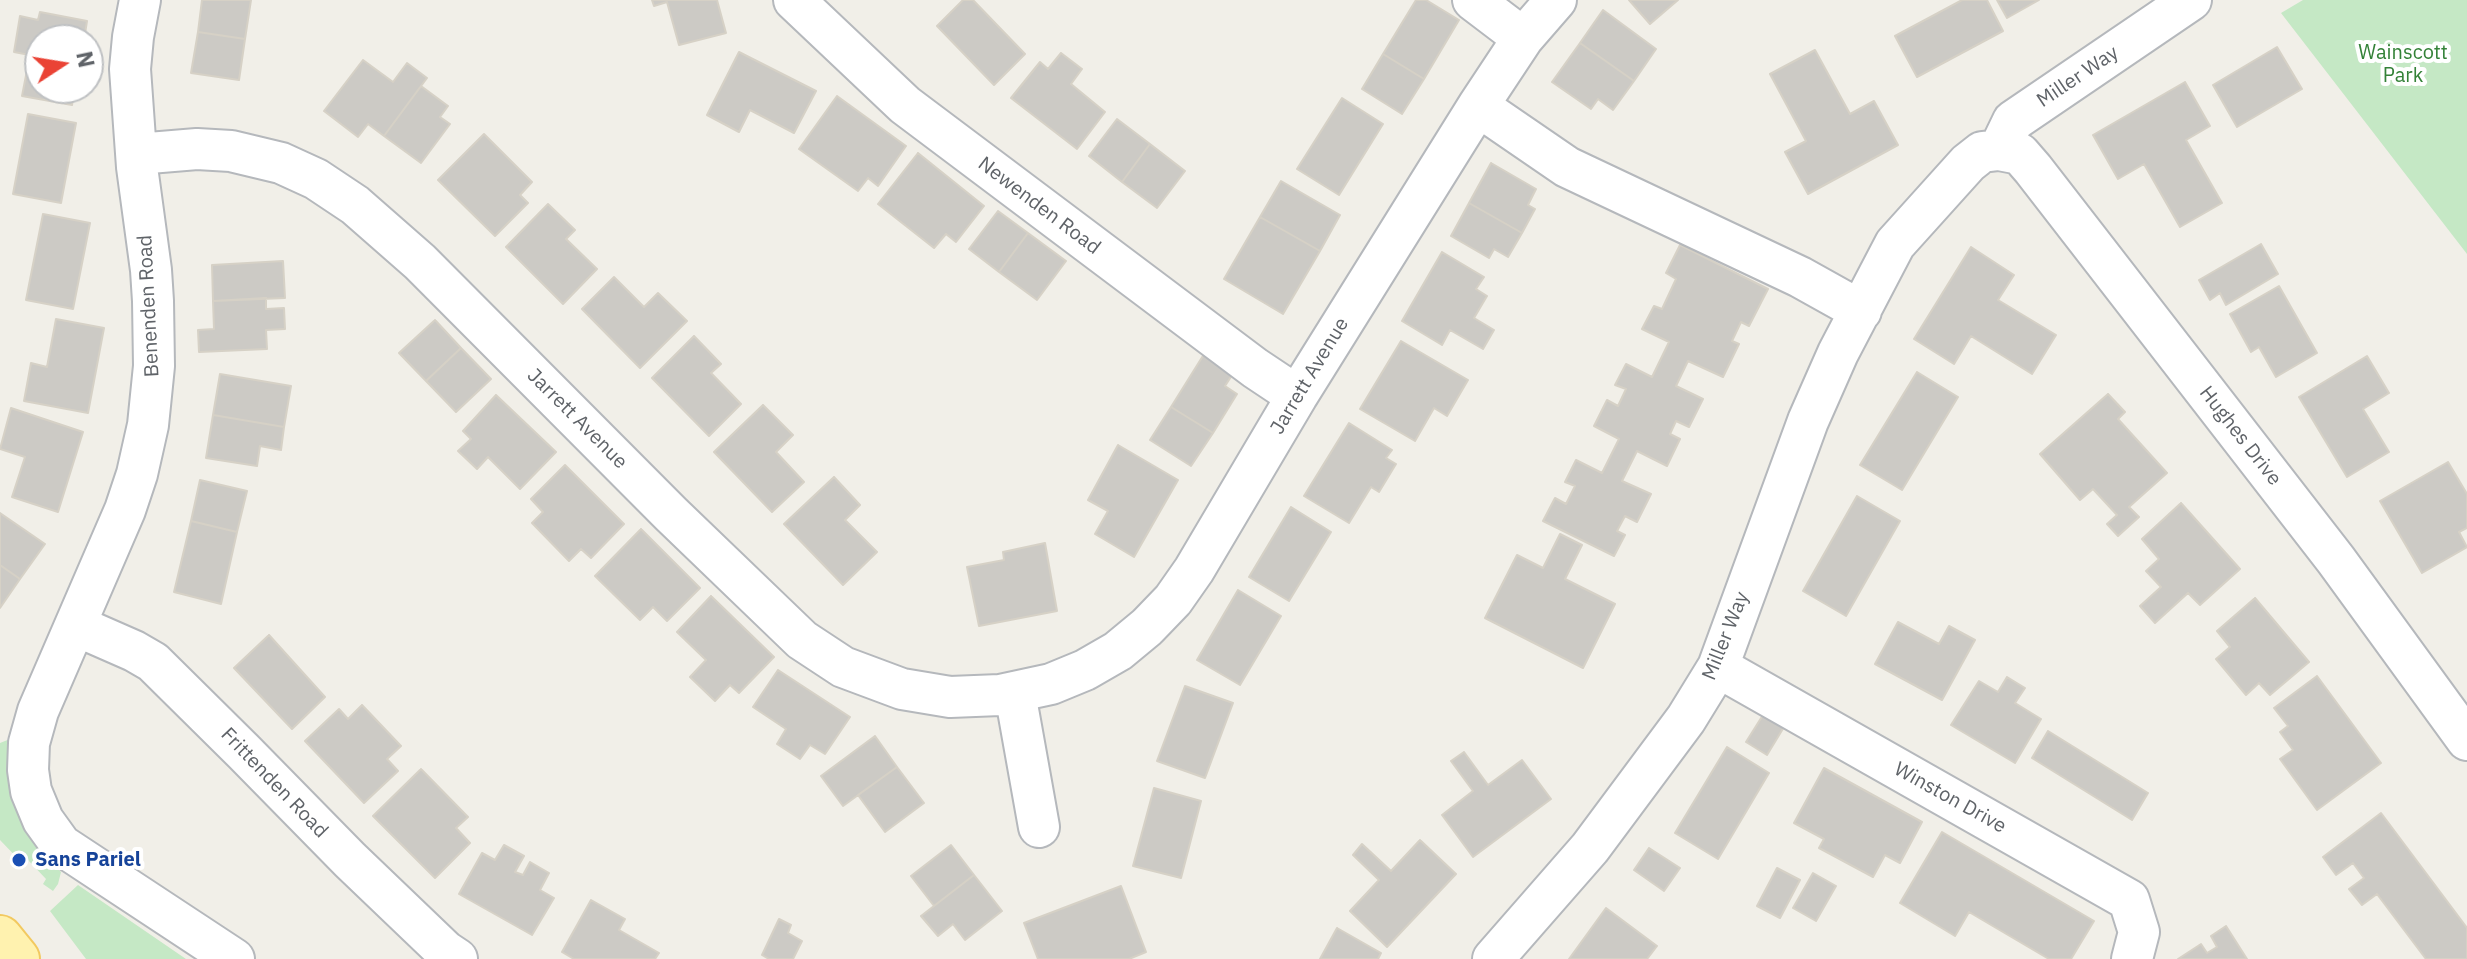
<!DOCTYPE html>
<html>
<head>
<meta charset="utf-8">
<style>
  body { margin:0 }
  #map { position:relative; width:2467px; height:959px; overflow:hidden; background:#f1efe8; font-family:"IBM Plex Sans",sans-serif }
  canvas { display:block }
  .north { position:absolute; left:24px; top:24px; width:80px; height:80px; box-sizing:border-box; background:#fff; border:2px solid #bfc1c3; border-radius:50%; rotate:78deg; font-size:22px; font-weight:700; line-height:32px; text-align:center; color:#5f6368 }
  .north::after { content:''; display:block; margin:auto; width:28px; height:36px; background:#ea4335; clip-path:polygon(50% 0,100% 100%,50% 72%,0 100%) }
</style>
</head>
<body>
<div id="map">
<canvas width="2467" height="959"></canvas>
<div class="north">N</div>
</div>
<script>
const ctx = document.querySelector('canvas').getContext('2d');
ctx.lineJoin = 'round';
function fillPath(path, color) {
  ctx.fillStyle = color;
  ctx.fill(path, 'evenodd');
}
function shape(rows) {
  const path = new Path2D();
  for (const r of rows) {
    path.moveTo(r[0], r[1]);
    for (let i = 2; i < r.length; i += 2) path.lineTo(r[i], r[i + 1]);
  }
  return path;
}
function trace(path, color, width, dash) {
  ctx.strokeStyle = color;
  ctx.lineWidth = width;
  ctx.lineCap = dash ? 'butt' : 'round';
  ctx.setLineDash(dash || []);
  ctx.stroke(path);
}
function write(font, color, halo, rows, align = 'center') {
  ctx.font = font + ' "IBM Plex Sans",sans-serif';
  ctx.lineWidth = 8;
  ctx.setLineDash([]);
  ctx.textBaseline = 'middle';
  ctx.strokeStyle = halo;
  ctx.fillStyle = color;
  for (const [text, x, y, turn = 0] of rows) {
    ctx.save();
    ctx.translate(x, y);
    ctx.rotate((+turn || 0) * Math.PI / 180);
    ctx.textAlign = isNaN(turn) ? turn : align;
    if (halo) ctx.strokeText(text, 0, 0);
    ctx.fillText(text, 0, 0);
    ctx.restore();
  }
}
fillPath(shape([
  [2303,0,2467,0,2467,254,2281,13],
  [15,737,15,801,35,846,61,872,58,884,53,891,43,884,46,879,27,859,22,863,0,840,0,743],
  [78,885,186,959,86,959,50,911]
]), '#c5e8c5');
const building = shape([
  [202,0,251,0,245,39,198,32,202,0],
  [652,0,717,0,726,33,679,45,667,2,654,6,652,0],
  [963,0,973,0,1025,54,994,85,937,26,963,0],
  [1416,0,1426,0,1459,20,1424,79,1383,54,1416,0],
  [1629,0,1678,0,1650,24,1629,0],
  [1962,0,1987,0,2003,31,1917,77,1895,36,1962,0],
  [1997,0,2039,0,2007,18,1997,0],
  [1603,10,1656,49,1634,81,1580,43,1603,10],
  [40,12,87,21,84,40,40,40,40,57,14,52,20,16,38,20,40,12],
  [198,32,245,39,239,80,191,73,198,32],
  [1580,43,1634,81,1613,110,1598,99,1591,109,1552,82,1580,43],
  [2277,47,2302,89,2237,127,2213,85,2277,47],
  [1815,50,1850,114,1874,101,1898,145,1808,194,1785,152,1806,141,1770,74,1815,50],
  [739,52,816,91,794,133,750,110,739,132,707,115,739,52],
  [1061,53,1082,69,1071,84,1105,112,1077,149,1011,98,1040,62,1048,69,1061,53],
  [1383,54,1424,79,1402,114,1362,89,1383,54],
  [30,55,40,57,40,88,75,88,72,105,22,96,30,55],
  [363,60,393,82,407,63,427,78,384,136,368,124,358,137,324,111,363,60],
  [2185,82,2210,126,2186,140,2222,203,2180,227,2144,164,2118,179,2093,135,2185,82],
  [421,86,448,106,440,117,450,124,421,163,384,136,421,86],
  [837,96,906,146,878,186,868,178,858,191,799,149,837,96],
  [1342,98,1383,124,1339,195,1297,169,1342,98],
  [28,114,76,123,61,203,13,194,28,114],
  [1117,119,1150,144,1122,182,1089,156,1117,119],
  [484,134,532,182,520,195,528,203,495,236,438,180,484,134],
  [1150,144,1185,171,1157,208,1122,182,1150,144],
  [918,153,984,206,956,242,946,234,934,248,878,204,918,153],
  [1491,163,1536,189,1528,205,1535,209,1522,233,1469,203,1491,163],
  [1281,181,1340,215,1320,251,1260,217,1281,181],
  [1469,203,1522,233,1508,257,1494,249,1489,258,1451,236,1469,203],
  [548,204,575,230,566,239,597,269,563,304,506,247,548,204],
  [998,211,1028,233,999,272,969,249,998,211],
  [43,214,90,223,73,309,26,300,43,214],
  [1260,217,1320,251,1283,314,1224,279,1260,217],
  [1028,233,1066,261,1037,300,999,272,1028,233],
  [2261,244,2278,274,2226,305,2220,293,2210,300,2199,280,2261,244],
  [1680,245,1768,289,1749,326,1741,322,1732,341,1739,344,1723,377,1688,361,1676,386,1703,399,1689,427,1676,421,1670,434,1680,439,1667,466,1637,451,1622,481,1651,494,1637,522,1625,516,1617,531,1625,535,1614,556,1543,521,1555,498,1566,504,1575,486,1565,482,1576,460,1602,473,1619,439,1594,426,1607,400,1618,406,1626,389,1615,385,1626,364,1652,377,1669,342,1642,329,1654,306,1662,309,1676,279,1666,273,1680,245],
  [1971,247,2014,275,1998,300,2056,335,2032,374,1971,336,1954,364,1914,339,1971,247],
  [1442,252,1484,277,1476,289,1487,296,1474,318,1494,330,1483,349,1450,330,1442,345,1402,321,1442,252],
  [283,261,285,298,213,301,212,265,283,261],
  [614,277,644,307,658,293,687,321,640,368,582,309,614,277],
  [2279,286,2317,353,2276,377,2259,347,2251,352,2230,314,2279,286],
  [266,298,266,309,284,308,285,329,266,330,267,349,199,352,198,330,214,329,213,301,266,298],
  [56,319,104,328,88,413,24,401,31,363,47,367,56,319],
  [435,320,461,348,426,381,399,353,435,320],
  [694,336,721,364,711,373,741,404,709,436,652,378,694,336],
  [1401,341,1468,380,1447,416,1434,408,1415,441,1360,409,1401,341],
  [461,348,491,379,456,412,426,381,461,348],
  [1206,351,1236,369,1225,386,1237,394,1213,433,1171,407,1206,351],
  [2367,356,2389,393,2363,409,2389,452,2347,477,2299,397,2367,356],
  [1917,372,1958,397,1902,490,1860,465,1917,372],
  [220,374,291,386,284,427,213,415,220,374],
  [2108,394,2125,412,2118,419,2167,473,2129,507,2139,517,2118,536,2107,524,2117,515,2093,489,2080,500,2040,454,2108,394],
  [496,395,556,452,520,489,488,457,477,469,458,451,471,439,463,431,496,395],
  [763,405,793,435,776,452,804,482,772,512,714,452,763,405],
  [1171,407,1213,433,1191,466,1150,440,1171,407],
  [11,408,83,432,58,512,12,497,25,457,0,449,11,408],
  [213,415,284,427,281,450,260,446,257,466,206,458,213,415],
  [1349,423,1392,450,1386,458,1396,464,1379,492,1371,487,1349,523,1304,496,1349,423],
  [1118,445,1178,480,1134,557,1095,534,1108,511,1088,500,1118,445],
  [2448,462,2467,494,2467,528,2459,532,2467,547,2422,573,2380,501,2448,462],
  [565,465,624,524,591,558,581,549,569,561,532,523,543,512,531,499,565,465],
  [834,477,860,505,845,520,877,552,843,585,784,524,834,477],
  [200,480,247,491,237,532,191,521,200,480],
  [1857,496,1900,521,1846,616,1803,591,1857,496],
  [2181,503,2240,569,2200,605,2188,593,2155,623,2140,606,2161,587,2146,571,2159,559,2142,539,2181,503],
  [1291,507,1331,532,1289,601,1249,577,1291,507],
  [0,513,45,544,20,579,0,565,0,513],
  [191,521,237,532,221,604,174,592,191,521],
  [641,529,700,588,667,621,653,607,640,620,595,576,641,529],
  [1560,534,1582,545,1565,579,1615,604,1583,668,1485,618,1517,555,1543,568,1560,534],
  [1045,543,1057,611,979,626,967,567,1004,560,1003,552,1045,543],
  [0,565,20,579,0,608,0,565],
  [1238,590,1281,616,1240,685,1197,660,1238,590],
  [711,596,774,657,739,693,730,685,715,701,690,677,706,660,677,632,711,596],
  [2255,598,2309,662,2270,695,2259,683,2246,695,2216,659,2230,647,2217,631,2255,598],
  [1898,622,1939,644,1949,626,1975,640,1942,700,1875,664,1898,622],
  [269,635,325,697,292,729,234,668,269,635],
  [778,670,850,717,825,754,810,745,800,759,777,744,786,729,753,707,778,670],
  [2317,676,2381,763,2317,810,2280,759,2293,750,2280,732,2288,726,2274,708,2317,676],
  [2007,677,2025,688,2015,703,2041,719,2015,763,1951,725,1979,681,1998,692,2007,677],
  [1185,686,1233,703,1205,778,1157,761,1185,686],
  [362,705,401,746,387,759,398,771,364,803,305,741,339,709,348,719,362,705],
  [1763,715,1784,727,1767,755,1746,742,1763,715],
  [2048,731,2148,793,2132,820,2032,758,2048,731],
  [875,736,897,767,843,806,821,776,875,736],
  [1727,747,1769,773,1718,859,1675,833,1727,747],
  [1464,752,1488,785,1522,760,1551,799,1473,857,1442,815,1473,791,1451,761,1464,752],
  [897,767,924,803,885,832,858,795,897,767],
  [1824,768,1922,822,1900,863,1885,855,1873,877,1819,848,1824,839,1794,823,1824,768],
  [421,769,468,817,456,828,470,843,435,878,373,816,421,769],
  [1154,788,1201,801,1181,878,1133,866,1154,788],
  [2381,813,2467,928,2467,959,2426,959,2377,894,2362,905,2349,889,2364,878,2353,863,2336,875,2323,857,2381,813],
  [1942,832,2094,921,2071,959,2049,959,1969,912,1955,936,1900,903,1942,832],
  [1420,840,1456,874,1387,947,1350,911,1379,880,1353,855,1362,844,1391,871,1420,840],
  [504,845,524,856,515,872,523,875,530,862,549,873,540,890,554,898,532,935,459,894,482,853,495,860,504,845],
  [951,845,974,875,934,906,911,876,951,845],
  [1649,848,1680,868,1664,891,1634,870,1649,848],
  [1777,868,1800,880,1780,918,1757,906,1777,868],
  [1813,873,1836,886,1816,921,1793,908,1813,873],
  [974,875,1002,911,965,940,953,924,938,936,921,916,974,875],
  [1121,886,1146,952,1129,959,1038,959,1024,923,1121,886],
  [591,900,625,919,619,930,659,953,655,959,574,959,562,952,591,900],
  [1606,908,1657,946,1647,959,1569,959,1606,908],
  [779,919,791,925,788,933,802,941,793,959,769,959,762,955,779,919],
  [2226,926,2247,959,2178,959,2201,944,2207,953,2217,947,2211,936,2226,926],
  [1337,928,1381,953,1378,959,1320,959,1337,928]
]);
fillPath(building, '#cccac5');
trace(building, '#d6d1c6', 2);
const minor = shape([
  [140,0,133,37,130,69,137,167,151,270,153,301,154,366,148,425,137,474,125,510,38,711,29,743,28,770,31,791,43,820,61,845,234,959],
  [794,0,905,105,1255,368,1297,396],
  [1473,0,1523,38],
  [1478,106,1567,167,1800,277,1861,311],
  [1999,150,2020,154,2033,169,2336,560,2467,740],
  [137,154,197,149,231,151,281,163,316,179,355,205,420,262,671,514,802,640,843,667,902,689,950,697,1000,695,1051,684,1085,670,1118,651,1147,627,1173,600,1194,570,1297,396,1478,106,1523,38,1556,0],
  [77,626,134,651,153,662,244,752,350,860,445,951,457,959],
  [1718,667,2129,900,2139,932,2132,959],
  [1015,693,1039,827],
  [1493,959,1590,848,1686,719,1718,667,1808,421,1838,353,1895,244,1968,163,1982,152,1999,150,2013,121,2191,0]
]);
const major = shape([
  [0,938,17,959]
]);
trace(minor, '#b5b8bc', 44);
trace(major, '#f2c960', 48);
trace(minor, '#fff', 40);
trace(major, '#fff2af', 44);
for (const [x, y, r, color] of [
  [19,860,8,"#1a4fb4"]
]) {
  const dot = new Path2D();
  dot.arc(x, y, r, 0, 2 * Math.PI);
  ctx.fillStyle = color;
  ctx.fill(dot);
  trace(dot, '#fff', 3);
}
write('20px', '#348238', '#fff', [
  ["Wainscott",2403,53],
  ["Park",2403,76]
]);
write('20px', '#5f6368', '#fff', [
  ["Miller Way",2078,77,-34],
  ["Newenden Road",1039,206,37],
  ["Benenden Road",149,306,-93],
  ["Jarrett Avenue",1310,376,-59],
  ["Jarrett Avenue",577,419,45],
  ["Hughes Drive",2240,436,52],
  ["Miller Way",1726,636,-68],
  ["Frittenden Road",274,783,46],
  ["Winston Drive",1950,798,29]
]);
write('bold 20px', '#164399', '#fff', [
  ["Sans Pariel",35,860]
], 'left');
</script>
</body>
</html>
